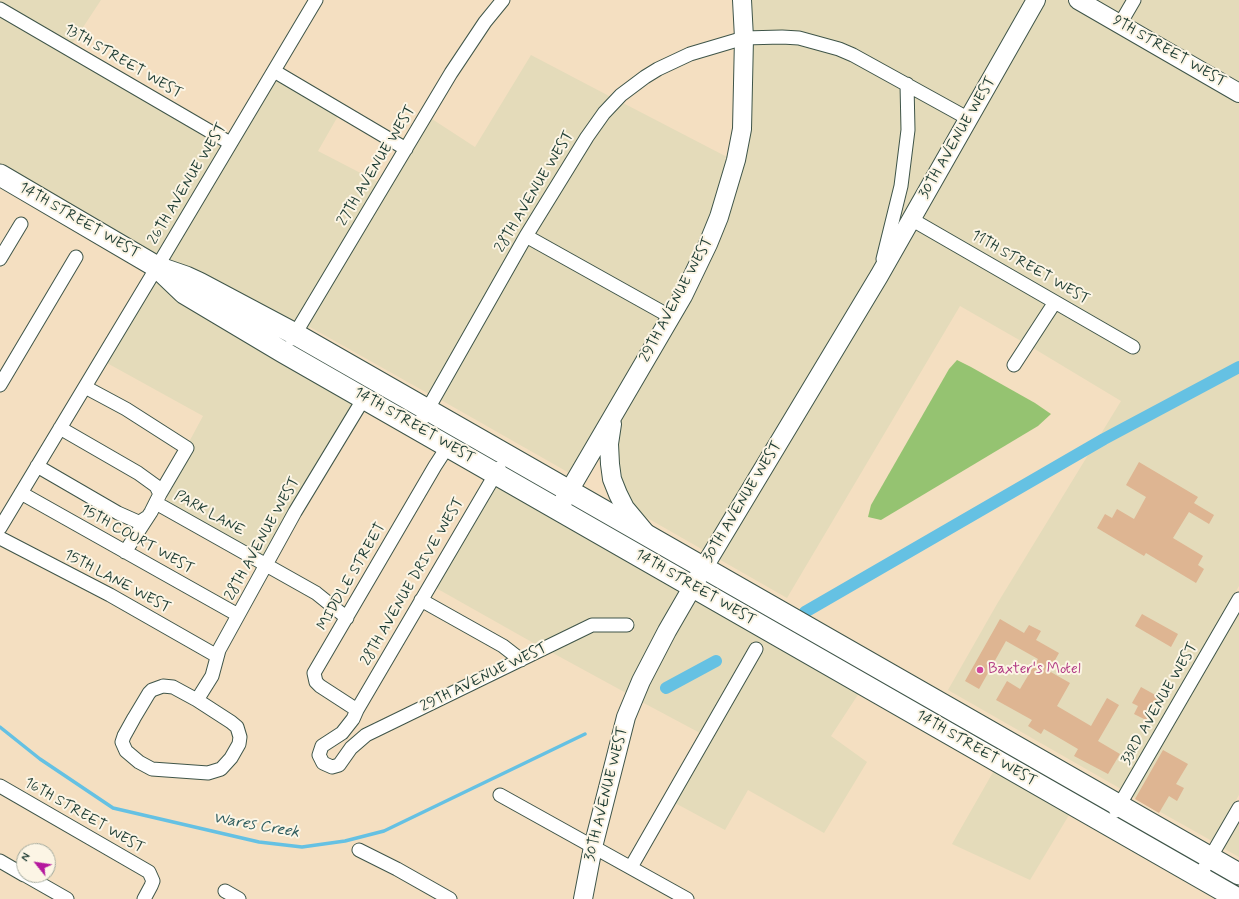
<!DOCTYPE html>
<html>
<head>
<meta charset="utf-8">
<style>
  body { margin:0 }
  #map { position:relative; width:1239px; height:899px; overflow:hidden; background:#f4dfc1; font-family:Mynerve,sans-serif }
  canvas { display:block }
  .north { position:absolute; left:16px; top:843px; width:40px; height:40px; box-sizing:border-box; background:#fcf5e5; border:1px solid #a4ab9e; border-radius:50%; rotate:300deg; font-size:11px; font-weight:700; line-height:16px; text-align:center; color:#1f3d34 }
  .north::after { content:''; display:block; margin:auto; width:14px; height:18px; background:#b5179e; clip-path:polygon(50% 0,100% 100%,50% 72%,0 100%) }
</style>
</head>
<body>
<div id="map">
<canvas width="1239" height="899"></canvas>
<div class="north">N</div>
</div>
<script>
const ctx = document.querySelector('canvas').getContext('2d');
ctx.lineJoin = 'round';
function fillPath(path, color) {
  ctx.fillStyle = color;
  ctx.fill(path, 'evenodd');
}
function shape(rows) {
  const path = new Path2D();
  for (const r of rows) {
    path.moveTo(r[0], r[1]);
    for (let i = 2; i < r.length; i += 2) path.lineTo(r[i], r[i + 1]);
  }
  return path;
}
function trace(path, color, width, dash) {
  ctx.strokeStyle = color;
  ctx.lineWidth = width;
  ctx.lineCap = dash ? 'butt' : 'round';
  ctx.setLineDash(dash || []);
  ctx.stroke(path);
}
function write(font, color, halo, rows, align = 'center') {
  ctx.font = font + ' Mynerve,sans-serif';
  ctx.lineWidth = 4;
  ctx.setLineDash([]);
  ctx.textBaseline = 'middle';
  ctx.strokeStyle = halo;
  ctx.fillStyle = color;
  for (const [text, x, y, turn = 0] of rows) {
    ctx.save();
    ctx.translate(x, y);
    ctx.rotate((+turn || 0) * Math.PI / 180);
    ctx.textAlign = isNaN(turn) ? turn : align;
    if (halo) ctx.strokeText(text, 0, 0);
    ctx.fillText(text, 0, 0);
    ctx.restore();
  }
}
fillPath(shape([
  [0,0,101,0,72,44,0,2],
  [748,0,1029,0,966,110,913,81,913,79,908,78,856,49,750,32],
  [1044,0,1066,0,1239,100,1239,586,1121,789,948,690,997,604,1121,401,1033,348,1058,310,1135,355,1141,345,920,217],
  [1090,0,1127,0,1117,16],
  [1142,0,1239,0,1239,86,1129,22],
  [0,16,221,145,155,259,0,168],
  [782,43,799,45,837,54,851,60,901,88,902,129,895,185,873,273,705,551,635,511,631,505,616,464,620,417,714,246,750,44],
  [531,55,611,97,599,109,581,133,524,227,429,394,310,327,305,333,304,332,432,119,475,147],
  [276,79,338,116,318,151,378,182,293,326,167,264],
  [914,95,960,120,898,230,908,188,915,131],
  [623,103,729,158,713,214,668,308,535,234,592,141,609,117],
  [914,227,1046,303,1021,341,960,306,787,598,717,558],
  [529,244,662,318,571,474,441,400],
  [159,277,355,400,264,556,165,500,167,500,167,496,193,452,192,444,189,442,203,416,107,363],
  [499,482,684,588,628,694,551,652,594,631,634,631,633,618,591,619,537,645,436,588],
  [696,595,861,690,831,736,867,762,824,833,748,790,725,830,675,803,765,647,753,641,700,733,640,701],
  [1239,612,1239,795,1212,841,1132,796],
  [996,767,1072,810,1030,880,952,844],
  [1239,821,1239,857,1223,848]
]), '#e4dbba');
fillPath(shape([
  [957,360,971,367,1035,403,1051,414,1038,426,881,520,868,517,871,505,949,369]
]), '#95c371');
trace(shape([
  [0,727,40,759,113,808,259,842,302,847,345,841,384,831,585,734]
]), '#65c1e3', 3.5);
trace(shape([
  [805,612,1104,439,1239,367],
  [666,688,716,661]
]), '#65c1e3', 12);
fillPath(shape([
  [1139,462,1198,497,1194,503,1214,515,1209,524,1189,512,1173,538,1203,556,1198,565,1204,569,1196,583,1146,553,1144,556,1097,528,1105,514,1112,518,1117,509,1134,519,1146,497,1126,485],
  [1142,614,1178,634,1171,647,1135,626],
  [1000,619,1024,633,1029,625,1041,631,1036,640,1059,653,1049,671,1070,683,1057,706,1091,726,1107,698,1119,705,1098,741,1120,754,1108,774,1074,756,1078,749,1044,729,1041,734,1028,726,1032,720,996,700,1007,681,1020,689,1038,659,1006,641,979,689,965,681],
  [1141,687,1159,697,1146,720,1134,714,1138,706,1132,703],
  [1163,750,1188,764,1176,784,1184,788,1177,801,1169,796,1159,813,1135,799]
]), '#deb592');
const street = shape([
  [0,9,230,143],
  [1120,24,1134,0],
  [274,71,406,149],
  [911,219,1133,347],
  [526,236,671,317],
  [0,259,21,224],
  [883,259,901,186,908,130,907,84],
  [292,339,451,73,485,22,503,0],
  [1014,365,1055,302],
  [0,385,76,257],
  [85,387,126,409,187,448,160,494,151,512,125,552],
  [60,428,138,473,156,486,160,494],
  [417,428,526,236,587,137,604,113,621,95,645,77,658,69,690,54,744,38,782,37,799,38,839,49,853,55,969,119],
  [37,466,118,513,136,521,140,522,146,518],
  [499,468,357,710,353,719,342,733,322,746,319,755,323,763,332,767,339,765,351,748,366,735,592,625,627,625],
  [21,493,238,615],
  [156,503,316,593,347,618],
  [0,528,157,267,316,0],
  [0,538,110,595,217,656],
  [421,600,503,646,521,660],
  [163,686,173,687,197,700,231,722,237,727,240,737,239,744,231,758,221,769,208,773,152,769,139,762,126,751,122,742,124,736,134,718,149,693,152,690,163,686],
  [197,700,212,676,219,650,295,512,364,398],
  [357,710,320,686,316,682,314,673,435,466,448,446],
  [0,786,149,872,153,881,151,886,144,899],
  [500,795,687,899],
  [1116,811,1239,599],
  [359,850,397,869,450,899],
  [0,861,24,875],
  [631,867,756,649],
  [25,875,67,899],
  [1199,877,1239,808],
  [225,891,239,899]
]);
const secondary = shape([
  [1078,0,1239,93],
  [612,424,609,444,610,464,612,479,618,494,625,508,645,532],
  [562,503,683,296,708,244,719,217,736,160,742,129,744,38,742,0],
  [583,899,593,847,626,717,641,681,667,631,704,567,879,276,1036,0]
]);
const primary = shape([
  [0,175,157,267,186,277,199,283,295,334,1239,874],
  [162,272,184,293,283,352,1238,899]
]);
trace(street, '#3f5549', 15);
trace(secondary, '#3f5549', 20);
trace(primary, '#3f5549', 23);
trace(street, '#fff', 13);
trace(secondary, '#fff', 18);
trace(primary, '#fff', 21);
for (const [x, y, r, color] of [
  [980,670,4,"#d1479c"]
]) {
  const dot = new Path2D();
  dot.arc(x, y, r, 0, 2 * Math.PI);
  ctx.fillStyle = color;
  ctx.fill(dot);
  trace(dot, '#fcf5e5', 1.5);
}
write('15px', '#1f3d34', '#fcf5e5', [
  ["9TH STREET WEST",1169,52,30],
  ["13TH STREET WEST",123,62,30],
  ["30TH AVENUE WEST",958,138,-60],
  ["27TH AVENUE WEST",377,166,-59],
  ["26TH AVENUE WEST",188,184,-59],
  ["28TH AVENUE WEST",535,192,-59],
  ["14TH STREET WEST",79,221,30],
  ["11TH STREET WEST",1030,268,30],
  ["29TH AVENUE WEST",677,300,-62],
  ["14TH STREET WEST",414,426,30],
  ["30TH AVENUE WEST",743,502,-59],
  ["PARK LANE",209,514,29],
  ["28TH AVENUE WEST",263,539,-61],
  ["15TH COURT WEST",137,540,29],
  ["MIDDLE STREET",352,577,-60],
  ["15TH LANE WEST",117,582,28],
  ["28TH AVENUE DRIVE WEST",413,582,-60],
  ["14TH STREET WEST",695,588,30],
  ["29TH AVENUE WEST",484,678,-26],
  ["33RD AVENUE WEST",1160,704,-60],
  ["14TH STREET WEST",976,749,30],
  ["30TH AVENUE WEST",607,794,-76],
  ["16TH STREET WEST",84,816,30]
]);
write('15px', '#b23c85', '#fcf5e5', [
  ["Baxter's Motel",988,670]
], 'left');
write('italic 16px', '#305e60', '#fcf5e5', [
  ["Wares Creek",256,826,10]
]);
</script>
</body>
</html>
